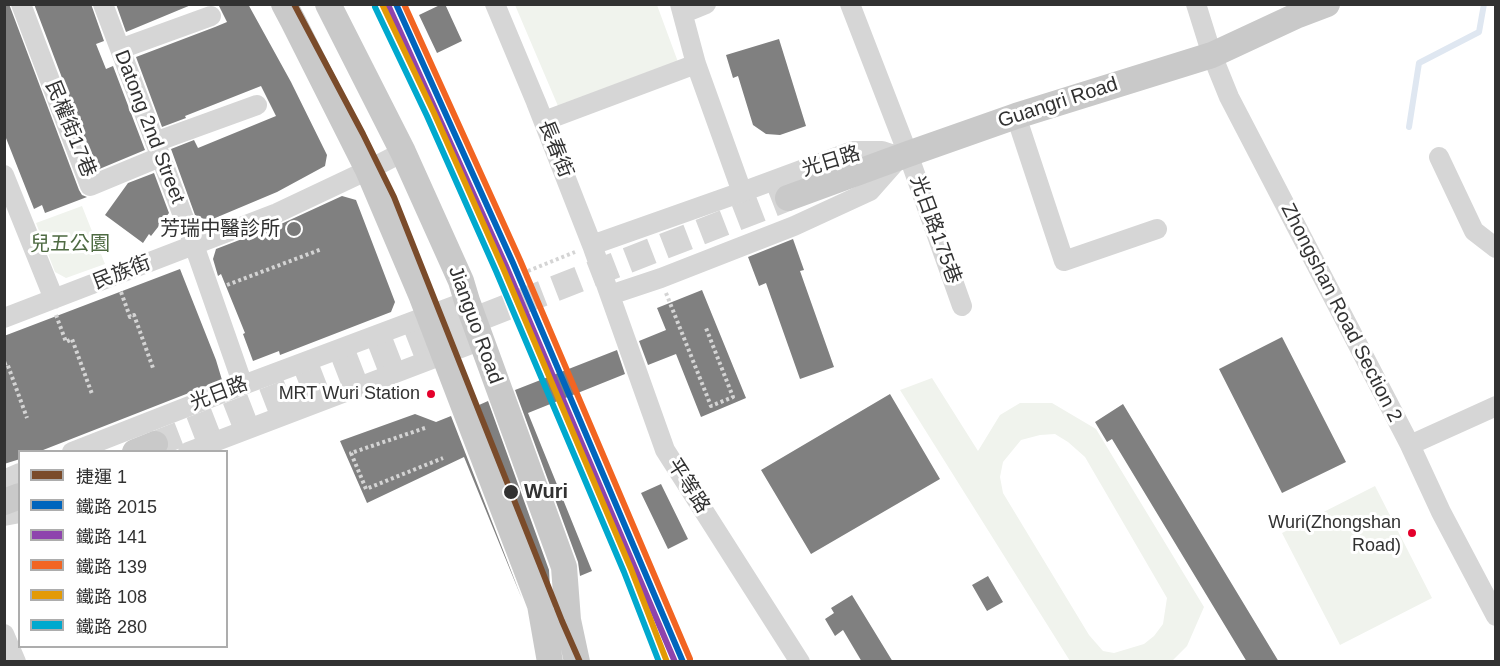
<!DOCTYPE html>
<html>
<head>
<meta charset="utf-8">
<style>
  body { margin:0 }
  #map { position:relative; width:1500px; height:666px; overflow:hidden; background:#fff; font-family:Helvetica,"Noto Sans TC",sans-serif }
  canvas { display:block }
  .frame { position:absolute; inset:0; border:6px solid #323232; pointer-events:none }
  .legend { position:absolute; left:18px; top:450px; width:210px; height:198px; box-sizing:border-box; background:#fff; border:2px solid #adadad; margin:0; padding:8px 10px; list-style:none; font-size:18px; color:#323232 }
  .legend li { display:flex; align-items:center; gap:12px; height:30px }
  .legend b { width:30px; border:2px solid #adadad }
</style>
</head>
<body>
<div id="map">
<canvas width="1500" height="666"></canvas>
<div class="frame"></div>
<ul class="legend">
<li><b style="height:8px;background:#7a4b2a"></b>捷運 1</li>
<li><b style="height:8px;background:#0065bd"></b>鐵路 2015</li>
<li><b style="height:8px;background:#8e44ad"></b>鐵路 141</li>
<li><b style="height:8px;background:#f26522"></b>鐵路 139</li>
<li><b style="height:8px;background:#e39a05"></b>鐵路 108</li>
<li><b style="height:8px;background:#00a9ce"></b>鐵路 280</li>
</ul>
</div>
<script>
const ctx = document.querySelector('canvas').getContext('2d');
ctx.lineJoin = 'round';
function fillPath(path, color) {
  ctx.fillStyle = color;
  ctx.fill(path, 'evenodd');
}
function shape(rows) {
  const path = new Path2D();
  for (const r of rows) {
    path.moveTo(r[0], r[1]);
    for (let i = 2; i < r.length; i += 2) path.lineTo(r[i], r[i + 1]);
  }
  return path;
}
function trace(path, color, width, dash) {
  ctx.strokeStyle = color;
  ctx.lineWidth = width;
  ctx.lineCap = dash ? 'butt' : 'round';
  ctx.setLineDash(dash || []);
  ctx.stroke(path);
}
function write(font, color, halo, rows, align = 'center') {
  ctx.font = font + ' Helvetica,"Noto Sans TC",sans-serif';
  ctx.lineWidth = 6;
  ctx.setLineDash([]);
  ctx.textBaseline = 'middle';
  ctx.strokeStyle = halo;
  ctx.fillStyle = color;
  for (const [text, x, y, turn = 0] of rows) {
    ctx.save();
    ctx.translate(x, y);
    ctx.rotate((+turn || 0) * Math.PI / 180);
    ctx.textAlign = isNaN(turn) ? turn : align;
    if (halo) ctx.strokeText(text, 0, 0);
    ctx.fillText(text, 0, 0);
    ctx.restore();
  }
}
fillPath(shape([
  [515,5,657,5,678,62,558,106],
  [82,206,105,264,66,278,55,272,36,223],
  [932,378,978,451,1000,415,1020,403,1052,403,1096,429,1204,607,1187,646,1172,661,1070,661,900,390],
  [1055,434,1068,442,1085,457,1167,598,1163,624,1154,636,1144,644,1114,653,1103,651,1089,635,1003,493,1000,477,1003,462,1021,440,1040,435],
  [1375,486,1432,598,1340,645,1282,533]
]), '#f0f3ed');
trace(shape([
  [1409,127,1419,63,1479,32,1484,4]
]), '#dfe7f1', 6);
fillPath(shape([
  [4,4,9,4,79,190,82,195,87,197,45,213,42,205,34,209,4,133],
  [34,4,91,4,104,41,96,44,106,69,113,66,145,150,97,170],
  [116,4,191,4,191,5,126,32],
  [218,4,248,4,291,82,327,155,325,166,277,192,208,221,195,215,171,149,194,140,198,148,276,116,261,86,185,116,186,118,162,127,136,57,215,27,227,22],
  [442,4,445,4,462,41,437,53,419,15],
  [779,39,806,126,780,135,766,134,753,125,738,76,733,78,726,55],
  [154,173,169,213,151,236,149,234,143,243,105,215,128,183],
  [342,196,356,200,395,302,391,312,280,355,279,351,253,361,243,334,245,333,221,274,218,276,213,259,216,249,281,224],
  [793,239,804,270,800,271,834,367,800,379,766,283,759,286,748,257],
  [180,269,216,360,222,380,38,452,20,452,20,459,4,464,4,336],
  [702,290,746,398,701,417,676,354,648,365,639,341,666,330,657,308],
  [1282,337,1346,462,1282,493,1219,369],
  [617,350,625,374,528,413,592,571,580,576,578,562,515,390],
  [890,394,940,479,811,554,761,470],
  [488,401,549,570,550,588,479,405],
  [1123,404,1279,662,1247,662,1112,439,1107,442,1095,422],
  [415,414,436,422,451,416,522,599,464,457,367,503,340,441],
  [661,484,688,539,668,549,641,493],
  [988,576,1003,602,987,611,972,585],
  [852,595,893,662,862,662,843,630,835,636,825,619,834,613,831,608]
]), '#808080');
trace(shape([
  [155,444,788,198]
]), '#d6d6d6', 26, [26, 13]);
trace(shape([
  [528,271,575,252],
  [227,285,322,249],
  [121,292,130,317,134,315,153,368],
  [666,293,711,406,733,397,706,328],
  [56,315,66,342,72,339,92,394],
  [4,364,7,363,27,418],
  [425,428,351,453,366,489,443,458]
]), '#d4d4d4', 4, [3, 3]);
trace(shape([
  [21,4,90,186,160,157],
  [103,4,194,245,243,385],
  [495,4,536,102,592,245,665,450,800,662],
  [680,4,696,64,742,192],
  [850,4,908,154,962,306],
  [1196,4,1212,55,1229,97,1410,445,1441,512,1496,616],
  [684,13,706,4],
  [120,49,211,16],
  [1016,116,1064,261,1157,229],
  [544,121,696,64],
  [155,142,257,105],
  [1439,157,1474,231,1496,248],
  [4,175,54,299],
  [592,245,742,192,853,151,882,151,900,157,870,191,794,226,661,278,610,295],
  [4,318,277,213,368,170,403,152],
  [1410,445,1496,406],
  [72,452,243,385,467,301],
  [188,452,482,340],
  [4,480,20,473],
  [4,516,20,513],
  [4,634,16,662]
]), '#d6d6d6', 20);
trace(shape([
  [284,4,293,21,368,170,422,297,540,605,550,662],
  [328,4,403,152,461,281,467,301,564,567,568,620,577,662],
  [788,198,908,154,1016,116,1212,55,1298,15,1327,4],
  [135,452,155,444],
  [4,502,20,496]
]), '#c9c9c9', 26);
trace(shape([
  [396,4,513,263,683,662]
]), '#0065bd', 6);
trace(shape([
  [389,7,506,266,675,662]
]), '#8e44ad', 6);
trace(shape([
  [404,4,520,260,690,659]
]), '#f26522', 6);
trace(shape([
  [382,4,434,113,503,268,631,569,667,662]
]), '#e39a05', 6);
trace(shape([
  [375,7,427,116,496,271,624,572,659,662]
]), '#00a9ce', 6);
trace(shape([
  [294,4,363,134,394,197,562,621,580,662]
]), '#7a4b2a', 6);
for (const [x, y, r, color] of [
  [294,229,8,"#7a7a7a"],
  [431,394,5,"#e4002b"],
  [511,492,8,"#323232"],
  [1412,533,5,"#e4002b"]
]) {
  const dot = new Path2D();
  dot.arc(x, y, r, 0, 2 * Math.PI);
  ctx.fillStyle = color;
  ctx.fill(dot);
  trace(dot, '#fff', 2);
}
write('18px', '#323232', '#fff', [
  ["MRT Wuri Station",420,394],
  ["Wuri(Zhongshan",1401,523],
  ["Road)",1401,546]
], 'right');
write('20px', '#323232', '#fff', [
  ["Guangri Road",1058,103,-18],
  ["Datong 2nd Street",149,127,69],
  ["民權街17巷",70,129,68],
  ["長春街",555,149,68],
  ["光日路",831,162,-17],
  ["光日路175巷",935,230,70],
  ["民族街",122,273,-21],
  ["Zhongshan Road Section 2",1341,313,63],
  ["Jianguo Road",475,325,70],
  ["光日路",219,394,-21],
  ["平等路",688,486,57]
]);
write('20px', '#323232', '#fff', [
  ["芳瑞中醫診所",280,229]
], 'right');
write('20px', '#4f6b43', '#fff', [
  ["兒五公園",70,244]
]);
write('bold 20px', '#323232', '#fff', [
  ["Wuri",524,492]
], 'left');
</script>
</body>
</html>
